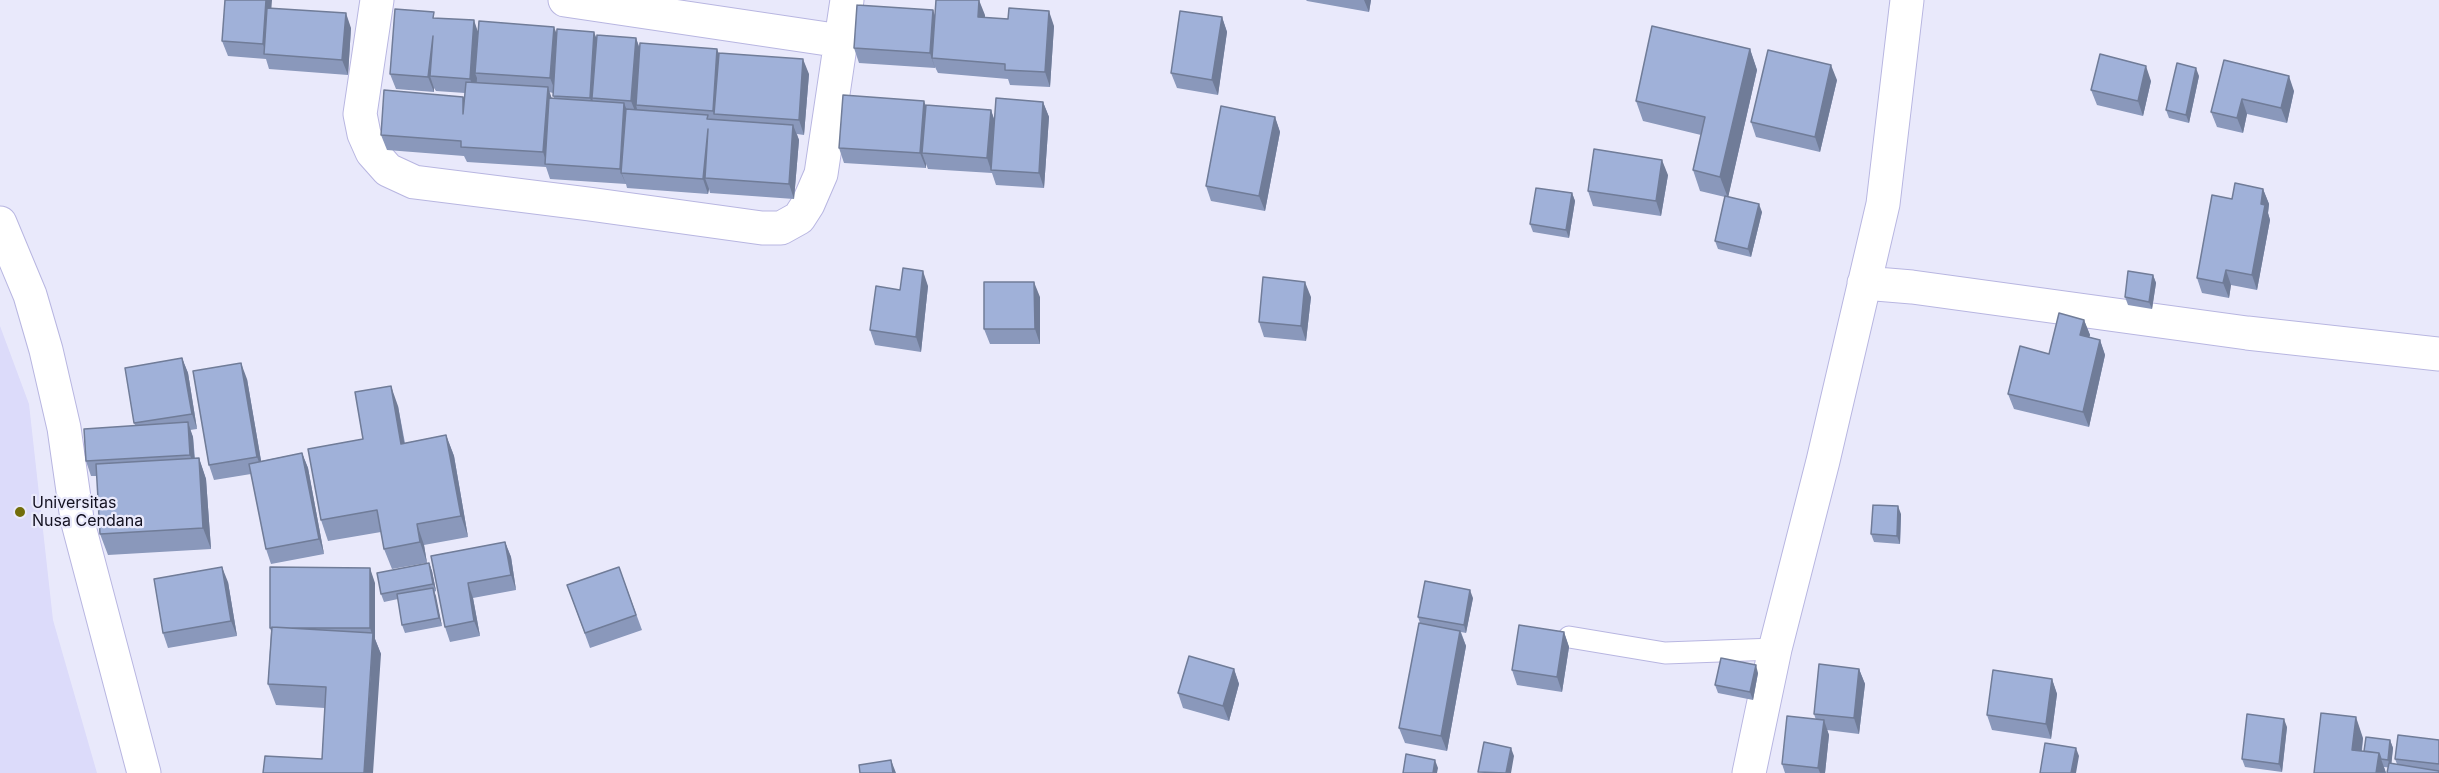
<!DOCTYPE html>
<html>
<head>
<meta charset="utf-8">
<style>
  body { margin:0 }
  canvas { display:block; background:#e9e9fb }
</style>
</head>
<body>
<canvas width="2439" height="773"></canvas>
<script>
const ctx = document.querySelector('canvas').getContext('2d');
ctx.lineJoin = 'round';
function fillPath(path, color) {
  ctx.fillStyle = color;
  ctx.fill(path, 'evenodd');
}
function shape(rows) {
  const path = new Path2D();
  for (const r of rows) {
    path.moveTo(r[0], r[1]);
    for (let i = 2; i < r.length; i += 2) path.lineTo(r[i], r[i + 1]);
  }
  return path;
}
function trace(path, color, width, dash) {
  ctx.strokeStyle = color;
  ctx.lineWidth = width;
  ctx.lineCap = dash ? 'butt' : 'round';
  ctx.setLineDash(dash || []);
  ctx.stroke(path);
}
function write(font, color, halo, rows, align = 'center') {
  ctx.font = font + ' Inter,sans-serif';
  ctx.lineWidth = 4.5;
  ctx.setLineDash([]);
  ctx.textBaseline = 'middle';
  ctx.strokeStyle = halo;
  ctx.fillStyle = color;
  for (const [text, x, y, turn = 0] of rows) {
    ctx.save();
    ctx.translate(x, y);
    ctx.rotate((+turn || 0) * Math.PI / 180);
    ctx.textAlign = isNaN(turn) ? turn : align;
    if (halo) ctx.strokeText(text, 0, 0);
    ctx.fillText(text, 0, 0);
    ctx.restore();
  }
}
fillPath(shape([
  [0,326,29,404,53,620,97,773,0,773]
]), '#dcdbfa');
const service = shape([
  [1569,637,1665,653,1775,649]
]);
const minor = shape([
  [377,0,360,114,364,134,372,152,388,170,414,182,589,204,762,228,781,228,799,218,808,204,821,174,847,0],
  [565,0,841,41],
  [0,223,30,295,46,350,64,428,77,519,144,773],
  [1864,283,1912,287,2247,333,2439,354],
  [1749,773,1775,649,1823,461,1883,204,1907,0]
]);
trace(service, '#b8b6e1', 23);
trace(minor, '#b8b6e1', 35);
trace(service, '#fff', 21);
trace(minor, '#fff', 33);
fillPath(shape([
  [1306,0,1371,0,1369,12,1307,1],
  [272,8,351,28,348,75,269,69,266,59,228,56,222,41],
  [933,10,935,17,985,15,985,17,1054,26,1050,87,1010,85,1008,79,938,73,935,67,935,68,859,63,854,48],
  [1222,17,1227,32,1218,95,1177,88,1171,73],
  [436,18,478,31,557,35,596,38,636,38,640,49,719,53,809,74,804,135,797,134,799,140,794,199,710,193,709,189,708,194,627,188,626,184,550,179,546,167,467,162,464,156,387,150,381,135,464,100,465,93,436,91,434,88,434,92,396,89,390,74],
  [549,92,553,93,554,98,551,98],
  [1750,49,1757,70,1728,197,1762,212,1751,257,1718,249,1715,241,1725,197,1700,191,1693,170,1701,135,1643,121,1636,101],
  [2224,60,2294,91,2287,123,2247,114,2243,133,2217,127,2211,112],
  [2199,76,2189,123,2169,118,2166,110],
  [1837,80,1820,152,1756,137,1751,122],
  [2151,81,2143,116,2097,105,2091,90],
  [1043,102,1049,117,1044,188,996,185,992,173,928,169,926,164,926,168,844,163,839,148,926,105,991,110,994,119],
  [1275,117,1280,132,1265,211,1211,201,1206,186],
  [1668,175,1661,216,1593,206,1588,191],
  [2263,189,2269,204,2268,213,2270,220,2257,290,2231,285,2229,298,2202,293,2197,278,2232,199],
  [1572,193,1575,201,1569,238,1533,232,1530,224],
  [2153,275,2156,283,2152,309,2128,305,2125,297],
  [928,286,921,352,875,345,870,330],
  [1040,297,1040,344,990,344,984,329],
  [1311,297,1306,341,1264,337,1259,322],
  [2084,320,2090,335,2089,337,2100,340,2105,355,2089,427,2014,409,2008,394],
  [182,358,188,373,197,429,190,430,193,437,195,458,199,458,206,479,211,549,108,555,100,534,97,476,91,476,86,461,135,425,134,423],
  [247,379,261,461,302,453,308,468,324,554,271,564,266,549,251,474,214,480,209,465],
  [398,406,405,443,446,435,454,456,468,537,424,545,427,563,429,563,432,571,436,591,434,592,442,626,405,633,402,625,398,599,384,602,381,594,426,563,392,569,384,549,381,532,328,541,321,520,363,439],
  [1901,514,1900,544,1874,542,1871,534],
  [505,542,511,557,516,590,473,598,480,636,450,642,445,627,431,556],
  [619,567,642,630,590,648,567,585],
  [228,582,237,636,168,648,163,633],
  [375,583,375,639,381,654,322,759,325,708,276,705,268,684,271,631,270,628],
  [1473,598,1466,633,1461,632,1466,646,1447,751,1405,743,1399,728,1420,623,1418,617],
  [1564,632,1569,647,1562,692,1517,685,1512,670],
  [1234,669,1239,684,1229,721,1183,708,1178,693],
  [1859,669,1865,684,1859,734,1827,730,1829,735,1825,773,1785,773,1782,764,1816,720,1814,714],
  [1758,673,1753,700,1718,693,1715,685],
  [2052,679,2057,694,2051,739,1992,730,1987,715],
  [2287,727,2282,772,2245,767,2242,759],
  [2363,738,2362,751,2364,751,2390,740,2393,748,2391,764,2397,764,2395,759,2439,740,2439,773,2384,767,2386,773,2314,773]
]), '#8a98bb');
fillPath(shape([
  [266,0,272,0,268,54,266,54,263,44],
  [979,0,985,15,984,32,978,17],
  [1364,0,1371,0,1369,12],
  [933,10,938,25,932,58,935,68,930,53],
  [1049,11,1054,26,1050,87,1045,72],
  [346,13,351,28,348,75,342,60],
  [1222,17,1227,32,1218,95,1212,80],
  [474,20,479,35,475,73,477,78,476,94,470,79],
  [554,27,560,42,556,93,550,78],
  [594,32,600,47,592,98,596,109,595,113,590,98],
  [433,36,430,76,434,88,434,92,428,77],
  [636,38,641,53,636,105,637,109,637,116,631,101],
  [717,49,723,64,714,114,718,126,713,111],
  [1750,49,1757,70,1728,198,1720,177],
  [803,59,809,74,804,135,799,120],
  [1831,65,1837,80,1820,152,1815,137],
  [2146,66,2151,81,2143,116,2138,101],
  [2196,68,2199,76,2189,123,2186,115],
  [2289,76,2294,91,2287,123,2281,108],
  [548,87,553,102,547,164,543,152],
  [2242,99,2247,114,2243,133,2237,118],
  [924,101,930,116,922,153,926,164,926,168,920,153],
  [1043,102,1049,117,1044,188,1039,173],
  [624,103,630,118,621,173,626,184,620,169],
  [991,110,996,125,991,170,987,158],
  [1275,117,1280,132,1265,211,1259,196],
  [793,125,799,140,794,199,789,184],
  [708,129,705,178,709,189,708,194,703,179],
  [1662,160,1668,175,1661,216,1656,201],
  [2263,189,2269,204,2268,213,2270,220,2257,290,2252,275],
  [1572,193,1575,201,1569,238,1566,230],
  [1759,204,1762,212,1751,257,1748,249],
  [2226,270,2231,285,2229,298,2223,283],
  [923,271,928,286,921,352,916,337],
  [2153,275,2156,283,2152,309,2149,302],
  [1034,282,1040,297,1040,344,1035,329],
  [1305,282,1311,297,1306,341,1301,326],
  [2084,320,2090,335,2085,350,2080,335],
  [2100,340,2105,355,2089,427,2083,412],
  [182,358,188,373,197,429,192,414],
  [241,363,247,379,263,472,257,457],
  [391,386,398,406,408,465,401,444],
  [188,422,193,437,195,470,190,455],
  [446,435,454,456,468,537,461,516],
  [302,453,308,468,324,554,319,539],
  [199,458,206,479,211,549,203,528],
  [1898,506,1901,514,1900,544,1897,536],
  [417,524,424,545,427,563,420,542],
  [505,542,511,557,516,590,511,575],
  [429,563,432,571,436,591,433,584],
  [222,567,228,582,237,636,231,621],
  [370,568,375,583,375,639,381,654,373,773,364,773,373,637,370,628],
  [468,583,473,598,480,636,474,621],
  [433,588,436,596,442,626,439,618],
  [1470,590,1473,598,1466,633,1464,625],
  [1460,631,1466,646,1447,751,1441,736],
  [1564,632,1569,647,1562,692,1557,677],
  [1756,665,1758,673,1753,700,1750,692],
  [1234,669,1239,684,1229,721,1223,706],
  [1859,669,1865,684,1859,734,1854,718],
  [2052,679,2057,694,2051,739,2046,724],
  [2356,717,2363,738,2359,771,2352,750],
  [2284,719,2287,727,2282,772,2279,764],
  [1824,720,1829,735,1825,773,1820,773,1818,768],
  [2390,740,2393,748,2391,768,2388,760],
  [1511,748,1514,756,1511,773,1506,773],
  [2076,748,2079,756,2076,773,2071,773],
  [2379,753,2386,773,2376,773],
  [891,760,896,773,893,773],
  [1435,760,1438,768,1437,773,1433,773]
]), '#707c98');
const building = shape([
  [225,0,266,0,263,44,222,41,225,0],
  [936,0,979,0,978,17,1008,19,1009,8,1049,11,1045,72,1005,70,1005,64,932,58,936,0],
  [857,5,933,10,930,53,854,48,857,5],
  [267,8,346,13,342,60,264,54,267,8],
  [395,9,434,12,433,18,474,20,470,79,430,76,433,36,428,77,390,74,395,9],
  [1180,11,1222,17,1212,80,1171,73,1180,11],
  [479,21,554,27,550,78,475,73,479,21],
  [1652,26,1750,49,1720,177,1693,170,1705,117,1636,101,1652,26],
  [557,29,594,32,590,98,553,96,557,29],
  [597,35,636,38,631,101,592,98,597,35],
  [640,43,717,49,713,111,636,105,640,43],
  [1768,50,1831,65,1815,137,1751,122,1768,50],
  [719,53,803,59,799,120,714,114,719,53],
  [2100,54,2146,66,2138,101,2091,90,2100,54],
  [2224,60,2289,76,2281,108,2242,99,2237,118,2211,112,2224,60],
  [2177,63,2196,68,2186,115,2166,110,2177,63],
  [466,82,548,87,543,152,461,147,461,141,381,135,384,90,463,97,463,114,466,82],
  [843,95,924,101,920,153,839,148,843,95],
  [549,98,624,103,620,169,545,164,549,98],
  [996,98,1043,102,1039,173,991,170,996,98],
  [926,105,991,110,987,158,922,153,926,105],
  [1221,106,1275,117,1259,196,1206,186,1221,106],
  [626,109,708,115,707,119,793,125,789,184,705,178,708,129,703,179,621,173,626,109],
  [1594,149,1662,160,1656,201,1588,191,1594,149],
  [2235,183,2263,189,2261,204,2265,205,2252,275,2226,270,2223,283,2197,278,2212,195,2232,199,2235,183],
  [1536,188,1572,193,1566,230,1530,224,1536,188],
  [1725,196,1759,204,1748,249,1715,241,1725,196],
  [903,268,923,271,916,337,870,330,876,286,900,290,903,268],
  [2128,271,2153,275,2149,302,2125,297,2128,271],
  [1263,277,1305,282,1301,326,1259,322,1263,277],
  [984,282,1034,282,1035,329,984,329,984,282],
  [2059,313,2084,320,2080,335,2100,340,2083,412,2008,394,2020,346,2049,354,2059,313],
  [182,358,192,414,134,423,125,368,182,358],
  [241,363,257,457,209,465,193,371,241,363],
  [391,386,401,444,446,435,461,516,417,524,420,542,384,549,377,510,321,520,308,449,363,439,355,392,391,386],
  [188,422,190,455,86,461,84,429,188,422],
  [302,453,319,539,266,549,249,464,302,453],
  [199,458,203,528,100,534,96,464,199,458],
  [1873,505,1898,506,1897,536,1871,534,1873,505],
  [505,542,511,575,468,583,474,621,445,627,431,556,505,542],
  [429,563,433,584,381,594,377,573,429,563],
  [222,567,231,621,163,633,154,579,222,567],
  [270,567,370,568,370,628,291,628,272,627,272,628,270,628,270,567],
  [619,567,636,615,585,633,567,585,619,567],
  [1425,581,1470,590,1464,625,1418,617,1425,581],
  [433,588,439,618,402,625,397,594,433,588],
  [1419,623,1460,631,1441,736,1399,728,1419,623],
  [1519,625,1564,632,1557,677,1512,670,1519,625],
  [272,627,373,633,364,773,263,773,265,756,322,759,326,687,268,684,272,627],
  [1189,656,1234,669,1223,706,1178,693,1189,656],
  [1721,658,1756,665,1750,692,1715,685,1721,658],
  [1819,664,1859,669,1854,718,1814,714,1819,664],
  [1993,670,2052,679,2046,724,1987,715,1993,670],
  [2321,713,2356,717,2352,750,2379,753,2376,773,2314,773,2321,713],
  [2247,714,2284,719,2279,764,2242,759,2247,714],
  [1787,716,1824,720,1818,768,1782,764,1787,716],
  [2398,735,2439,740,2439,764,2395,759,2398,735],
  [2366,737,2390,740,2388,760,2381,759,2379,753,2364,751,2366,737],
  [1484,742,1511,748,1506,773,1478,772,1484,742],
  [2045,743,2076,748,2071,773,2040,773,2045,743],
  [1406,754,1435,760,1433,773,1403,773,1406,754],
  [891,760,893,773,860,773,859,765,891,760],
  [2389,763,2439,771,2439,773,2387,773,2389,763]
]);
fillPath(building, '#a0b1d9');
trace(building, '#707c98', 1.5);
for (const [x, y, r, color] of [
  [20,512,6,"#726d0b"]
]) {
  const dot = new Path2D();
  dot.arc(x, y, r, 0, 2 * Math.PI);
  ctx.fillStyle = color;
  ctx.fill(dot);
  trace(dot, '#e9e9fb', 2);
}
write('16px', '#131120', '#e9e9fb', [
  ["Universitas",32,503],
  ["Nusa Cendana",32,521]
], 'left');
</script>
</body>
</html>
